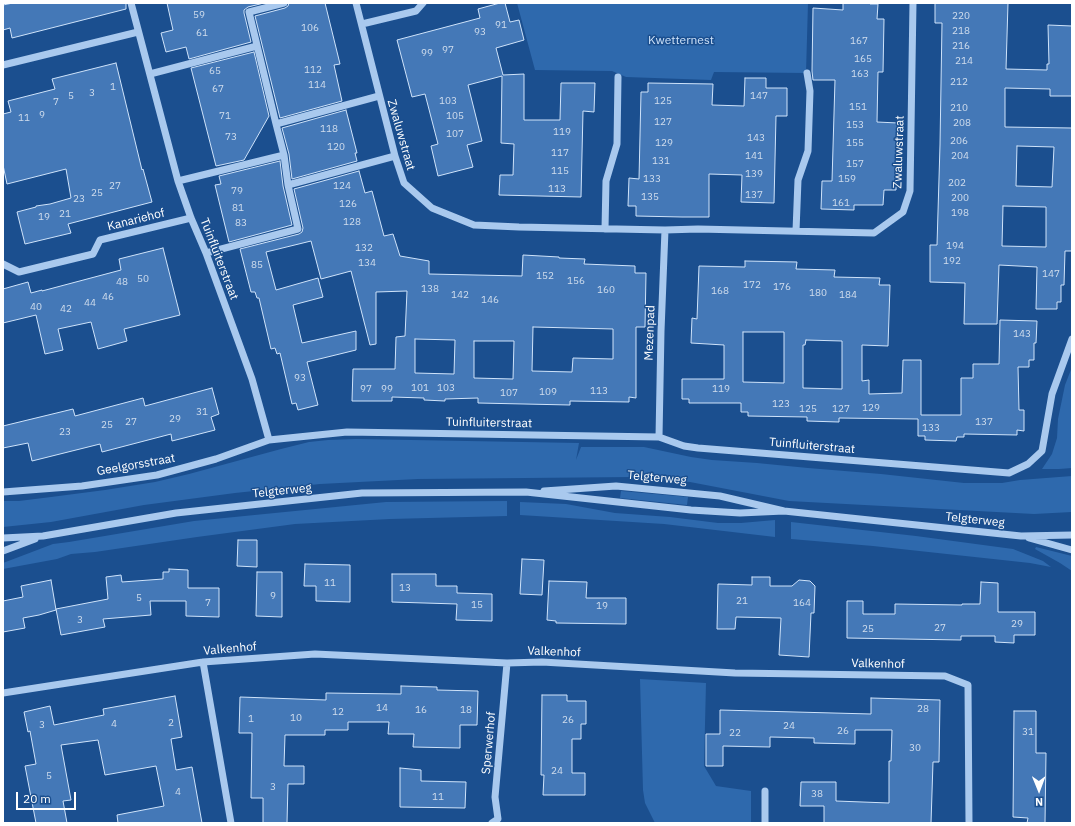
<!DOCTYPE html>
<html>
<head>
<meta charset="utf-8">
<style>
  body { margin:0 }
  #map { position:relative; width:1075px; height:826px; overflow:hidden; background:#1b4f8f; font-family:"IBM Plex Sans",sans-serif }
  canvas { display:block }
  .frame { position:absolute; inset:0; border:4px solid #fff; pointer-events:none }
  .north { position:absolute; left:1019px; top:770px; width:40px; height:40px; -webkit-text-stroke:3px #1b4f8f; paint-order:stroke; rotate:179deg; font-size:11px; font-weight:700; line-height:16px; text-align:center; color:#fff }
  .north::after { content:''; display:block; margin:auto; width:14px; height:18px; background:#fff; clip-path:polygon(50% 0,100% 100%,50% 72%,0 100%) }
  .scale { position:absolute; left:16px; top:792px; width:60px; height:18px; box-sizing:border-box; border:2px solid #fff; border-top:0; padding-left:5px; font-size:12px; line-height:14px; white-space:nowrap; color:#fff; -webkit-text-stroke:3px #1b4f8f; paint-order:stroke }
</style>
</head>
<body>
<div id="map">
<canvas width="1075" height="826"></canvas>
<div class="frame"></div>
<div class="north">N</div>
<div class="scale">20 m</div>
</div>
<script>
const ctx = document.querySelector('canvas').getContext('2d');
ctx.lineJoin = 'round';
function fillPath(path, color) {
  ctx.fillStyle = color;
  ctx.fill(path, 'evenodd');
}
function shape(rows) {
  const path = new Path2D();
  for (const r of rows) {
    path.moveTo(r[0], r[1]);
    for (let i = 2; i < r.length; i += 2) path.lineTo(r[i], r[i + 1]);
  }
  return path;
}
function trace(path, color, width, dash) {
  ctx.strokeStyle = color;
  ctx.lineWidth = width;
  ctx.lineCap = dash ? 'butt' : 'round';
  ctx.setLineDash(dash || []);
  ctx.stroke(path);
}
function write(font, color, halo, rows, align = 'center') {
  ctx.font = font + ' "IBM Plex Sans",sans-serif';
  ctx.lineWidth = 3;
  ctx.setLineDash([]);
  ctx.textBaseline = 'middle';
  ctx.strokeStyle = halo;
  ctx.fillStyle = color;
  for (const [text, x, y, turn = 0] of rows) {
    ctx.save();
    ctx.translate(x, y);
    ctx.rotate((+turn || 0) * Math.PI / 180);
    ctx.textAlign = isNaN(turn) ? turn : align;
    if (halo) ctx.strokeText(text, 0, 0);
    ctx.fillText(text, 0, 0);
    ctx.restore();
  }
}
fillPath(shape([
  [517,3,808,3,806,73,714,72,711,80,626,77,612,71,535,70],
  [1072,367,1072,468,1059,469,1042,469,1052,454,1057,438,1058,419,1065,385],
  [356,439,579,443,576,460,581,447,644,447,691,457,712,460,757,463,808,468,881,474,964,483,1002,483,1020,480,1072,476,1072,512,1034,514,789,501,690,482,633,477,418,479,320,484,235,493,144,505,51,522,3,527,3,501,19,501,51,497,105,490,155,482,189,474,281,449,309,442,328,440],
  [621,491,688,497,687,505,620,498],
  [507,501,507,516,390,519,295,524,197,537,95,552,71,554,57,559,3,569,3,563,53,544,69,542,194,521,386,502],
  [520,502,566,504,615,513,670,517,718,523,741,523,775,520,775,537,664,524,520,515],
  [791,522,916,536,1013,549,1043,561,1051,567,1030,563,873,546,791,539],
  [1036,547,1072,556,1072,571,1060,563,1035,549],
  [640,679,706,683,704,766,716,786,751,791,751,823,655,823,645,803,643,790]
]), '#2e69ad');
const building = shape([
  [13,3,126,3,126,9,12,38,10,28,3,30,3,5,13,3],
  [167,3,264,3,248,7,244,10,244,13,251,42,189,59,186,47,166,52,161,33,173,30,167,3],
  [289,3,325,3,340,64,334,65,342,101,280,118,255,16,285,8,288,6,289,3],
  [500,3,505,3,510,22,519,20,524,40,496,48,503,75,524,74,524,120,560,120,561,83,595,83,594,112,583,111,581,197,499,195,500,175,513,175,514,144,501,143,502,76,468,85,482,141,467,145,473,167,438,176,431,146,438,144,425,94,412,97,397,40,480,18,478,9,500,3],
  [843,3,870,3,870,4,878,4,877,19,884,19,883,72,878,72,877,122,898,123,896,190,884,190,883,205,854,205,854,210,821,209,822,181,832,181,835,80,813,80,812,71,813,8,843,10,843,3],
  [935,3,1008,3,1006,69,1047,70,1047,64,1049,64,1048,25,1072,26,1072,96,1050,96,1050,89,1005,88,1005,127,1072,128,1072,251,1065,251,1064,285,1061,285,1061,302,1057,302,1057,309,1036,309,1037,267,999,265,997,324,964,324,965,283,930,282,930,245,937,245,940,145,942,23,935,23,935,3],
  [1017,146,1054,147,1052,187,1016,186,1017,146],
  [1003,206,1046,207,1046,247,1002,246,1003,206],
  [254,52,269,116,244,160,216,166,191,68,254,52],
  [116,63,142,170,143,169,152,202,68,224,71,233,25,244,17,212,36,207,36,206,50,204,71,198,66,169,7,184,3,165,3,114,11,112,8,101,55,89,52,79,116,63],
  [745,78,766,78,766,88,787,88,787,116,776,116,774,203,741,202,742,175,709,174,709,217,682,217,636,216,636,206,628,206,629,178,639,179,641,92,648,92,648,83,713,84,712,105,744,106,745,78],
  [346,110,357,153,355,153,357,161,292,179,289,154,282,128,346,110],
  [280,161,283,186,292,225,229,242,215,185,221,184,219,176,280,161],
  [359,171,365,193,372,191,384,236,393,234,400,256,429,261,429,274,522,276,523,255,559,257,559,258,585,259,584,264,635,266,635,273,646,273,645,327,636,327,636,398,629,397,629,402,570,401,570,405,478,403,478,398,445,399,445,401,424,400,424,398,392,397,392,401,352,401,353,369,395,369,396,337,405,336,407,291,376,292,376,344,370,345,351,271,321,279,311,241,266,252,276,290,318,278,323,297,293,305,302,343,356,331,356,350,307,362,318,405,298,410,296,403,292,404,280,353,277,354,275,348,271,349,259,298,257,298,255,292,251,292,240,249,299,234,302,232,303,228,294,189,359,171],
  [533,327,613,329,613,359,573,358,572,372,532,371,533,327],
  [415,339,455,340,454,374,415,373,415,339],
  [474,341,514,341,513,379,474,378,474,341],
  [163,248,180,315,124,329,127,341,98,349,91,322,58,329,63,350,45,354,36,315,3,323,3,289,28,282,31,293,42,290,42,291,121,270,119,259,163,248],
  [745,261,797,262,796,269,835,270,834,277,880,278,879,285,890,285,888,346,862,345,862,381,869,380,869,394,902,393,903,360,921,360,921,415,961,415,961,378,973,378,973,364,999,364,1000,320,1037,321,1036,343,1034,343,1034,360,1029,360,1029,367,1018,367,1019,410,1024,410,1024,431,1017,430,1017,435,964,434,964,437,957,437,956,441,925,440,925,436,918,436,918,419,839,418,839,422,807,421,807,417,748,416,748,412,741,412,741,403,689,403,689,399,682,399,682,379,724,379,724,345,691,343,692,318,697,319,699,266,745,267,745,261],
  [743,332,784,332,784,383,743,382,743,332],
  [806,340,842,341,842,389,803,388,803,345,805,345,806,340],
  [212,388,219,414,211,417,215,430,172,441,171,434,102,452,100,444,32,461,28,443,3,448,3,426,73,409,75,416,143,398,145,406,212,388],
  [238,540,257,540,257,567,237,566,238,540],
  [522,559,544,560,542,595,520,594,522,559],
  [305,564,350,565,350,602,316,601,316,586,304,586,305,564],
  [169,569,188,570,188,588,219,588,219,617,186,616,186,601,150,601,151,615,103,619,105,627,61,635,56,609,108,599,106,577,121,575,122,582,163,579,163,572,169,572,169,569],
  [257,572,282,572,282,617,256,616,257,572],
  [392,574,436,574,436,586,457,586,457,593,492,594,492,621,456,620,457,604,392,602,392,574],
  [752,577,770,577,770,586,792,586,799,580,810,581,815,586,814,613,811,613,809,657,779,655,781,618,736,617,735,629,717,629,718,584,752,585,752,577],
  [51,580,56,610,39,615,23,618,25,628,3,632,3,601,23,597,21,586,51,580],
  [549,581,587,582,586,598,626,598,626,624,556,623,556,621,547,620,549,581],
  [981,582,998,583,998,612,1035,612,1035,635,1014,635,1014,643,995,642,995,636,961,636,961,640,847,638,847,601,863,601,863,614,895,614,895,604,962,605,962,604,980,604,981,582],
  [401,686,437,687,437,690,478,691,477,725,460,725,460,748,413,747,414,734,388,734,389,722,348,722,348,730,325,730,325,735,285,735,284,766,304,766,304,784,288,784,287,823,263,823,263,798,251,798,252,733,239,733,240,697,326,700,326,693,401,694,401,686],
  [542,695,567,695,567,701,586,701,586,724,581,724,581,739,572,739,572,773,585,773,585,795,543,795,544,775,541,775,542,695],
  [175,696,182,737,171,739,176,770,192,767,202,823,118,823,117,815,164,806,156,766,105,775,98,740,61,745,71,800,63,801,67,823,36,823,25,766,36,764,30,731,28,732,24,712,50,706,54,725,104,715,103,709,175,696],
  [871,698,940,700,939,762,933,762,931,823,824,823,824,806,800,806,801,782,836,782,836,801,889,803,889,761,891,761,892,730,855,730,855,744,814,743,814,738,770,737,770,747,723,746,723,766,706,766,706,734,720,734,720,710,871,714,871,698],
  [1014,711,1036,711,1036,753,1046,753,1045,823,1027,823,1028,818,1013,817,1014,711],
  [400,768,421,770,421,781,466,782,465,808,400,807,400,768]
]);
fillPath(building, '#4478b7');
trace(building, '#cfe3fa', 1);
trace(shape([
  [131,3,178,181,191,218,206,253,252,379,269,440],
  [356,3,395,156,404,183,432,208,474,225,519,227,665,230,698,229,874,233,903,212,910,191,913,3],
  [362,24,416,11,423,3],
  [3,65,138,32],
  [150,74,257,46],
  [276,124,249,12,284,3],
  [284,155,288,185],
  [178,181,284,155,276,124,379,96],
  [605,229,606,181,617,144,618,77],
  [796,231,798,180,808,151,810,91,807,73],
  [206,253,298,229,288,185,395,156],
  [3,264,19,272,93,254,100,240,191,218],
  [659,437,661,331,665,230],
  [544,491,616,486,720,496,784,511,1021,536,1072,535],
  [3,492,82,486,157,475,216,459,269,440,347,432,659,437,684,446,698,448,1009,473,1028,464,1042,451,1052,394,1072,339],
  [3,538,43,536,176,513,362,493,526,492,691,510,740,513,784,511],
  [1029,538,1072,550],
  [3,551,35,539],
  [203,662,231,823],
  [3,693,203,662,315,654,507,663,542,662,735,673,945,676,968,685,969,823],
  [765,791,765,823],
  [492,823,498,819,495,797,507,663]
]), '#a9c9ee', 7);
write('10px', '#d0dded', null, [
  ["59",199,15],
  ["220",961,16],
  ["91",501,25],
  ["106",310,28],
  ["218",961,31],
  ["93",480,32],
  ["61",202,33],
  ["167",859,41],
  ["216",961,46],
  ["97",448,50],
  ["99",427,53],
  ["165",863,59],
  ["214",964,61],
  ["112",313,70],
  ["65",215,71],
  ["163",860,74],
  ["212",959,82],
  ["114",317,85],
  ["1",113,87],
  ["67",218,89],
  ["3",92,93],
  ["5",71,96],
  ["147",759,96],
  ["103",448,101],
  ["125",663,101],
  ["7",56,102],
  ["151",858,107],
  ["210",959,108],
  ["9",42,115],
  ["71",225,116],
  ["105",455,116],
  ["11",24,118],
  ["127",663,122],
  ["208",962,123],
  ["153",855,125],
  ["118",329,129],
  ["119",562,132],
  ["107",455,134],
  ["73",231,137],
  ["143",756,138],
  ["206",959,141],
  ["129",664,143],
  ["155",855,143],
  ["120",336,147],
  ["117",560,153],
  ["141",754,156],
  ["204",960,156],
  ["131",661,161],
  ["157",855,164],
  ["115",560,171],
  ["139",754,174],
  ["133",652,179],
  ["159",847,179],
  ["202",957,183],
  ["27",115,186],
  ["124",342,186],
  ["113",557,189],
  ["79",237,191],
  ["25",97,193],
  ["137",754,195],
  ["135",650,197],
  ["200",960,198],
  ["23",79,199],
  ["161",841,203],
  ["126",348,204],
  ["81",238,208],
  ["198",960,213],
  ["21",65,214],
  ["19",44,217],
  ["128",352,222],
  ["83",241,223],
  ["194",955,246],
  ["132",364,248],
  ["192",952,261],
  ["134",367,263],
  ["85",257,265],
  ["147",1051,274],
  ["152",545,276],
  ["50",143,279],
  ["156",576,281],
  ["48",122,282],
  ["172",752,285],
  ["176",782,287],
  ["138",430,289],
  ["160",606,290],
  ["168",720,291],
  ["180",818,293],
  ["142",460,295],
  ["184",848,295],
  ["46",108,297],
  ["146",490,300],
  ["44",90,303],
  ["40",36,307],
  ["42",66,309],
  ["143",1022,334],
  ["93",300,378],
  ["101",420,388],
  ["103",446,388],
  ["97",366,389],
  ["99",387,389],
  ["119",721,389],
  ["113",599,391],
  ["109",548,392],
  ["107",509,393],
  ["123",781,404],
  ["129",871,408],
  ["125",808,409],
  ["127",841,409],
  ["31",202,412],
  ["29",175,419],
  ["27",131,422],
  ["137",984,422],
  ["25",107,425],
  ["133",931,428],
  ["23",65,432],
  ["11",330,583],
  ["13",405,588],
  ["9",273,596],
  ["5",139,598],
  ["21",742,601],
  ["7",208,603],
  ["164",802,603],
  ["15",477,605],
  ["19",602,606],
  ["3",80,620],
  ["29",1017,624],
  ["27",940,628],
  ["25",868,629],
  ["14",382,708],
  ["28",923,709],
  ["16",421,710],
  ["18",466,710],
  ["12",338,712],
  ["10",296,718],
  ["1",251,719],
  ["26",568,720],
  ["2",171,723],
  ["4",114,724],
  ["3",42,725],
  ["24",789,726],
  ["26",843,731],
  ["31",1028,732],
  ["22",735,733],
  ["30",915,748],
  ["24",557,771],
  ["5",49,776],
  ["3",273,787],
  ["4",178,792],
  ["38",817,794],
  ["11",438,797]
]);
write('12px', '#cfe3fa', '#1b4f8f', [
  ["Kwetternest",681,41]
]);
write('12px', '#fff', '#1b4f8f', [
  ["Zwaluwstraat",401,135,74],
  ["Zwaluwstraat",899,152,-88],
  ["Kanariehof",136,220,-14],
  ["Tuinfluiterstraat",219,259,69],
  ["Mezenpad",650,333,-88],
  ["Tuinfluiterstraat",489,423,1],
  ["Tuinfluiterstraat",812,446,5],
  ["Geelgorsstraat",136,465,-10],
  ["Telgterweg",657,478,5],
  ["Telgterweg",282,491,-6],
  ["Telgterweg",975,520,6],
  ["Valkenhof",230,649,-5],
  ["Valkenhof",554,652,2],
  ["Valkenhof",878,664,1],
  ["Sperwerhof",489,743,-85]
]);
</script>
</body>
</html>
